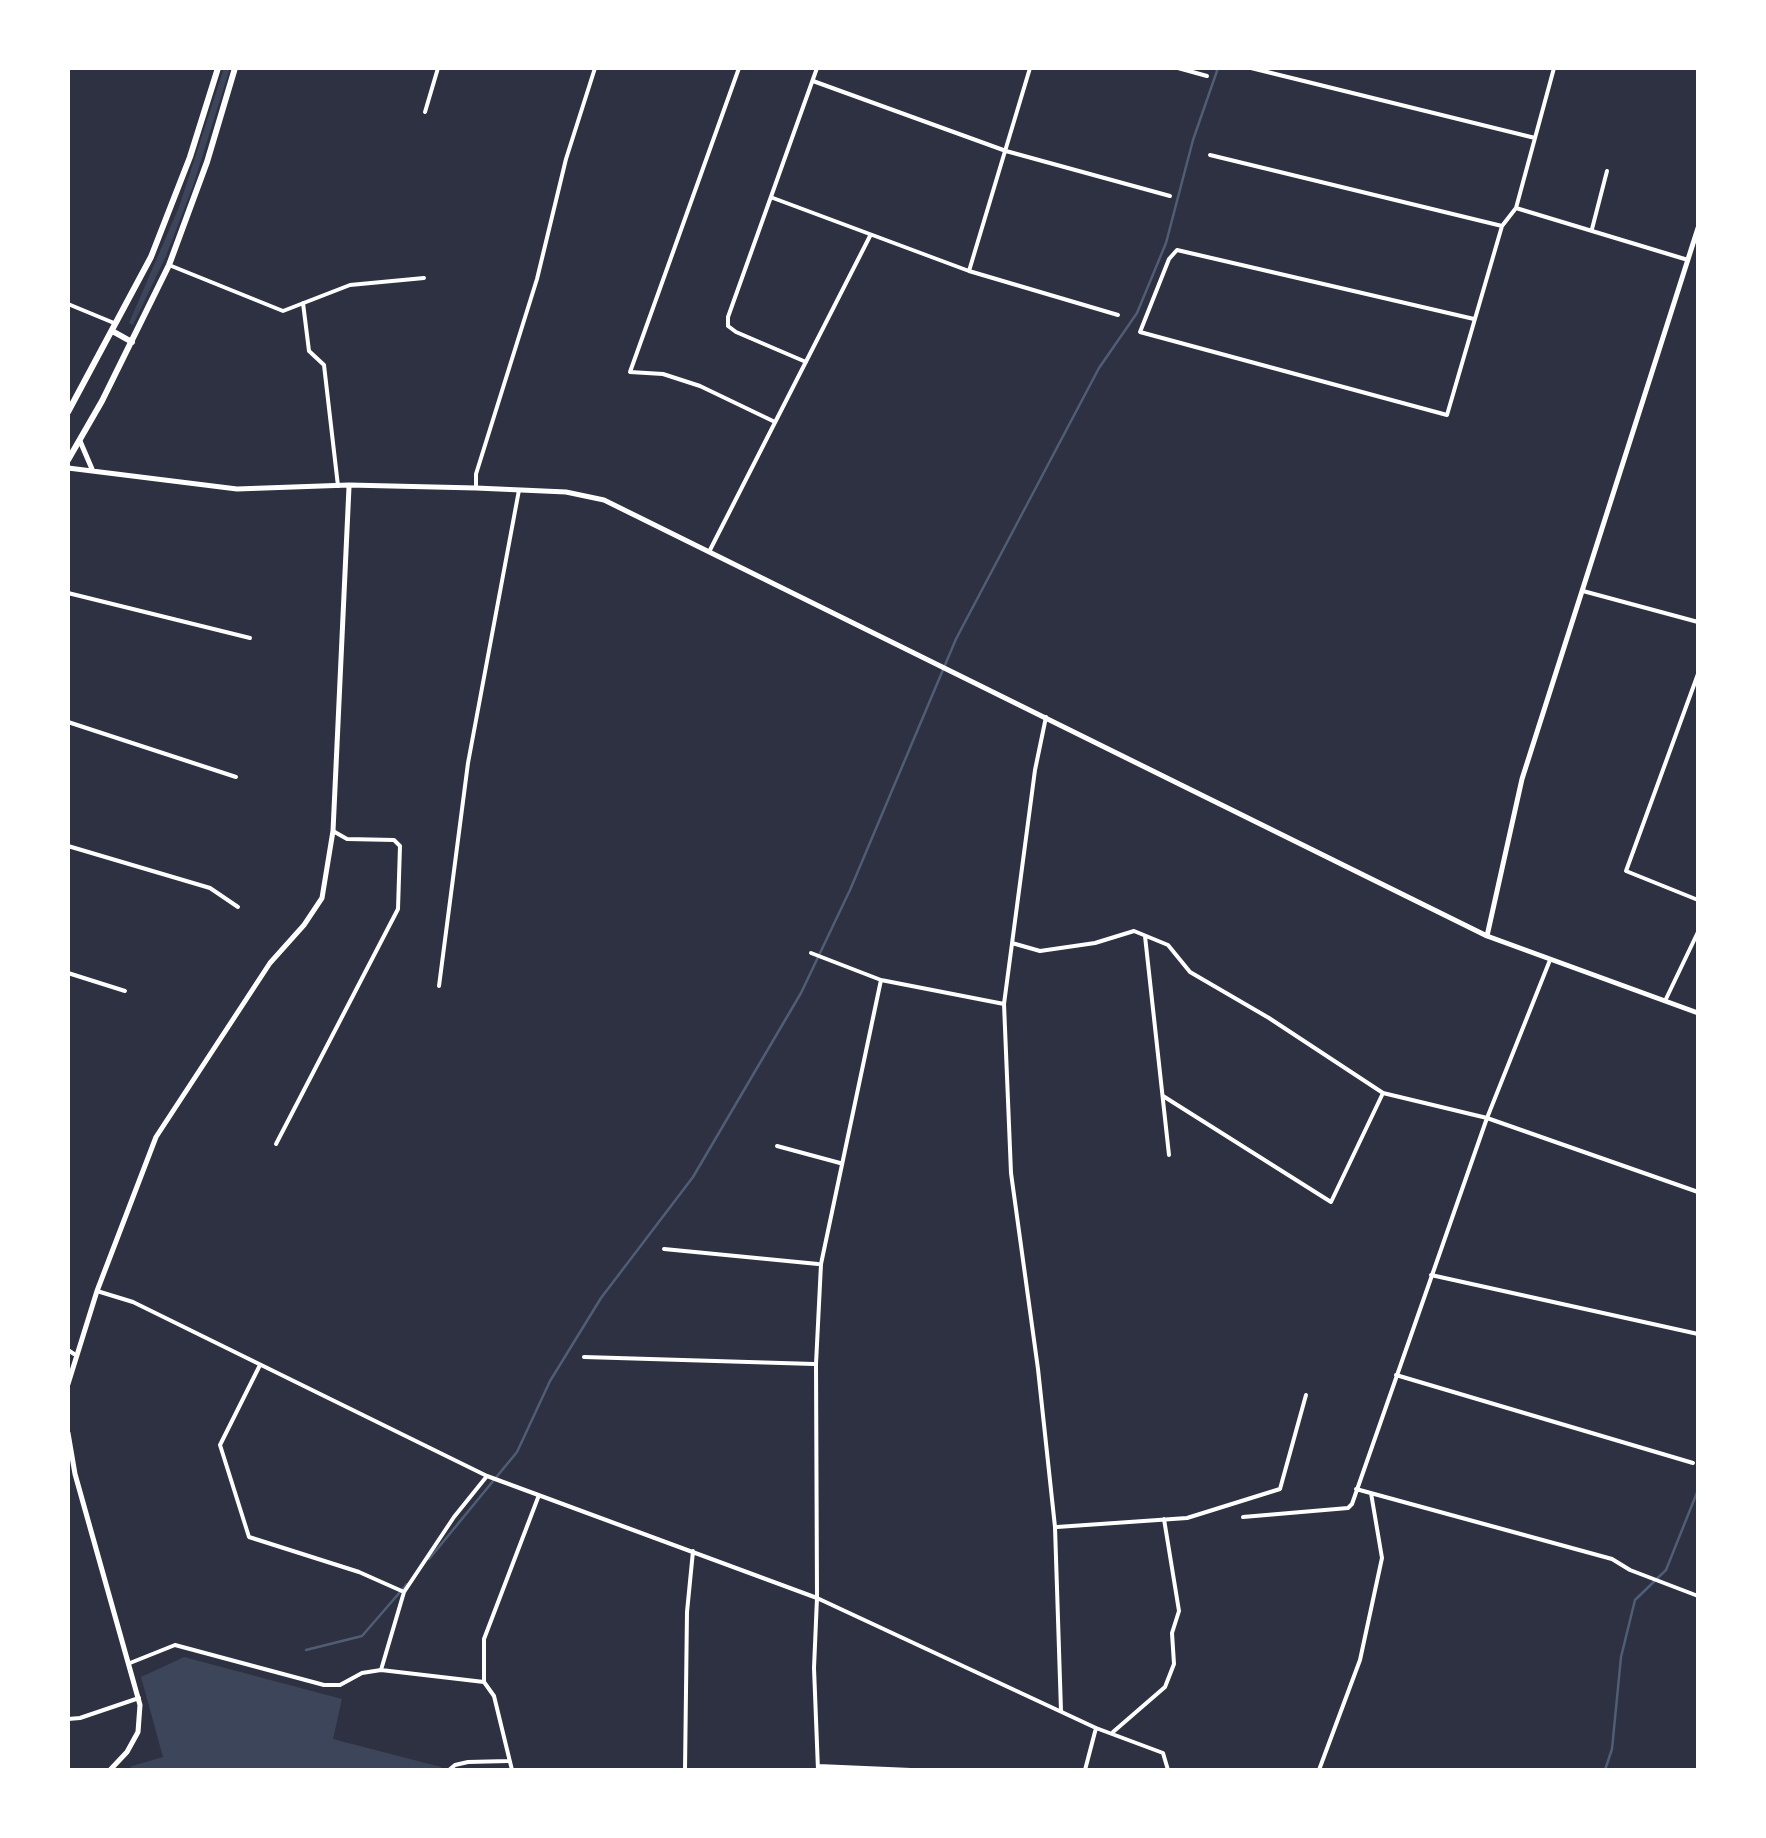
<!DOCTYPE html>
<html>
<head>
<meta charset="utf-8">
<style>
  body { margin:0 }
  #map { position:relative; width:1766px; height:1838px; overflow:hidden; background:#2d3142; font-family:"Golos Text",sans-serif }
  canvas { display:block }
  .frame { position:absolute; inset:0; border:70px solid #fff; pointer-events:none }
</style>
</head>
<body>
<div id="map">
<canvas width="1766" height="1838"></canvas>
<div class="frame"></div>
</div>
<script>
const ctx = document.querySelector('canvas').getContext('2d');
ctx.lineJoin = 'round';
function fillPath(path, color) {
  ctx.fillStyle = color;
  ctx.fill(path, 'evenodd');
}
function shape(rows) {
  const path = new Path2D();
  for (const r of rows) {
    path.moveTo(r[0], r[1]);
    for (let i = 2; i < r.length; i += 2) path.lineTo(r[i], r[i + 1]);
  }
  return path;
}
function trace(path, color, width, dash) {
  ctx.strokeStyle = color;
  ctx.lineWidth = width;
  ctx.lineCap = dash ? 'butt' : 'round';
  ctx.setLineDash(dash || []);
  ctx.stroke(path);
}
fillPath(shape([
  [224,68,230,68,193,186,166,256,133,325,129,323,179,207],
  [184,1657,342,1699,333,1739,441,1767,441,1770,128,1770,132,1766,163,1757,141,1677]
]), '#3c4559');
trace(shape([
  [429,1559,517,1452,550,1381,601,1298,693,1177,801,993,850,890,956,639,1099,368,1137,313,1166,243,1193,140,1218,68],
  [306,1650,362,1636,407,1584],
  [1605,1770,1612,1749,1621,1657,1635,1600,1666,1570,1698,1490]
]), '#4f5d75', 2.5);
trace(shape([
  [739,68,630,372,663,374,700,386,775,422],
  [1178,68,1207,76],
  [1251,68,1535,138],
  [813,81,1006,151,1170,196],
  [425,112,438,68],
  [1210,155,1502,226],
  [773,198,969,271,1118,315],
  [1516,208,1688,260],
  [1592,229,1607,171],
  [169,265,283,311,350,285,424,278],
  [969,271,1030,68],
  [303,303,309,351,324,365,338,486],
  [68,304,114,323],
  [1474,319,1177,250,1169,259,1140,332,1447,415,1502,226,1516,208,1554,68],
  [806,362,736,332,728,326,728,317,817,68],
  [476,488,476,474,537,279,566,159,595,68],
  [710,550,870,236],
  [1583,591,1698,622],
  [68,593,250,638],
  [1698,674,1626,871,1698,900],
  [1046,717,1035,770,1004,1004,1011,1173,1038,1369,1055,1527,1061,1711],
  [68,722,236,777],
  [68,846,210,888,238,907],
  [1145,936,1169,1155],
  [1012,943,1040,951,1095,943,1134,931,1168,945,1190,972,1269,1018,1383,1093,1487,1118,1698,1192],
  [811,953,881,980,1004,1004],
  [68,973,125,991],
  [439,986,468,763,519,490],
  [1665,1001,1698,932],
  [1163,1096,1331,1202,1383,1093],
  [276,1144,398,909,400,846,394,840,347,839,333,831],
  [777,1146,840,1163],
  [664,1249,818,1264],
  [1431,1275,1698,1334],
  [97,1291,133,1302,487,1476,817,1598,1096,1728,1163,1753,1168,1770],
  [68,1350,74,1354],
  [584,1357,814,1364],
  [260,1365,220,1445,249,1537,359,1572,404,1592],
  [1396,1375,1693,1463],
  [1356,1489,1612,1559,1630,1570,1698,1596],
  [1243,1517,1348,1508,1352,1504,1487,1118,1550,960],
  [1057,1527,1187,1518,1280,1489,1306,1395],
  [130,1663,175,1645,324,1685,340,1685,362,1673,381,1670,484,1682],
  [381,1670,404,1592,454,1517,487,1476],
  [68,1719,80,1718,139,1698],
  [1113,1732,1165,1687,1174,1664,1172,1633,1179,1611,1164,1519],
  [818,1766,911,1770],
  [449,1770,455,1765,468,1762,508,1761],
  [512,1770,494,1696,484,1682,484,1639,539,1495],
  [685,1770,687,1612,693,1551],
  [818,1770,814,1668,817,1598,816,1364,821,1264,881,980],
  [1085,1770,1096,1728],
  [1319,1770,1360,1660,1382,1558,1371,1493]
]), '#fff', 4);
trace(shape([
  [80,441,92,469],
  [68,468,237,489,349,485,476,488,566,492,604,500,1487,936,1698,1013],
  [1487,936,1522,779,1698,228],
  [68,1384,97,1291,156,1137,270,963,304,925,322,898,333,831,349,487],
  [68,1433,75,1474,140,1705,138,1732,127,1752,110,1770]
]), '#fff', 5);
trace(shape([
  [114,332,132,342],
  [68,412,151,257,190,157,218,68],
  [68,460,102,401,169,265,207,162,235,68]
]), '#fff', 6);
</script>
</body>
</html>
